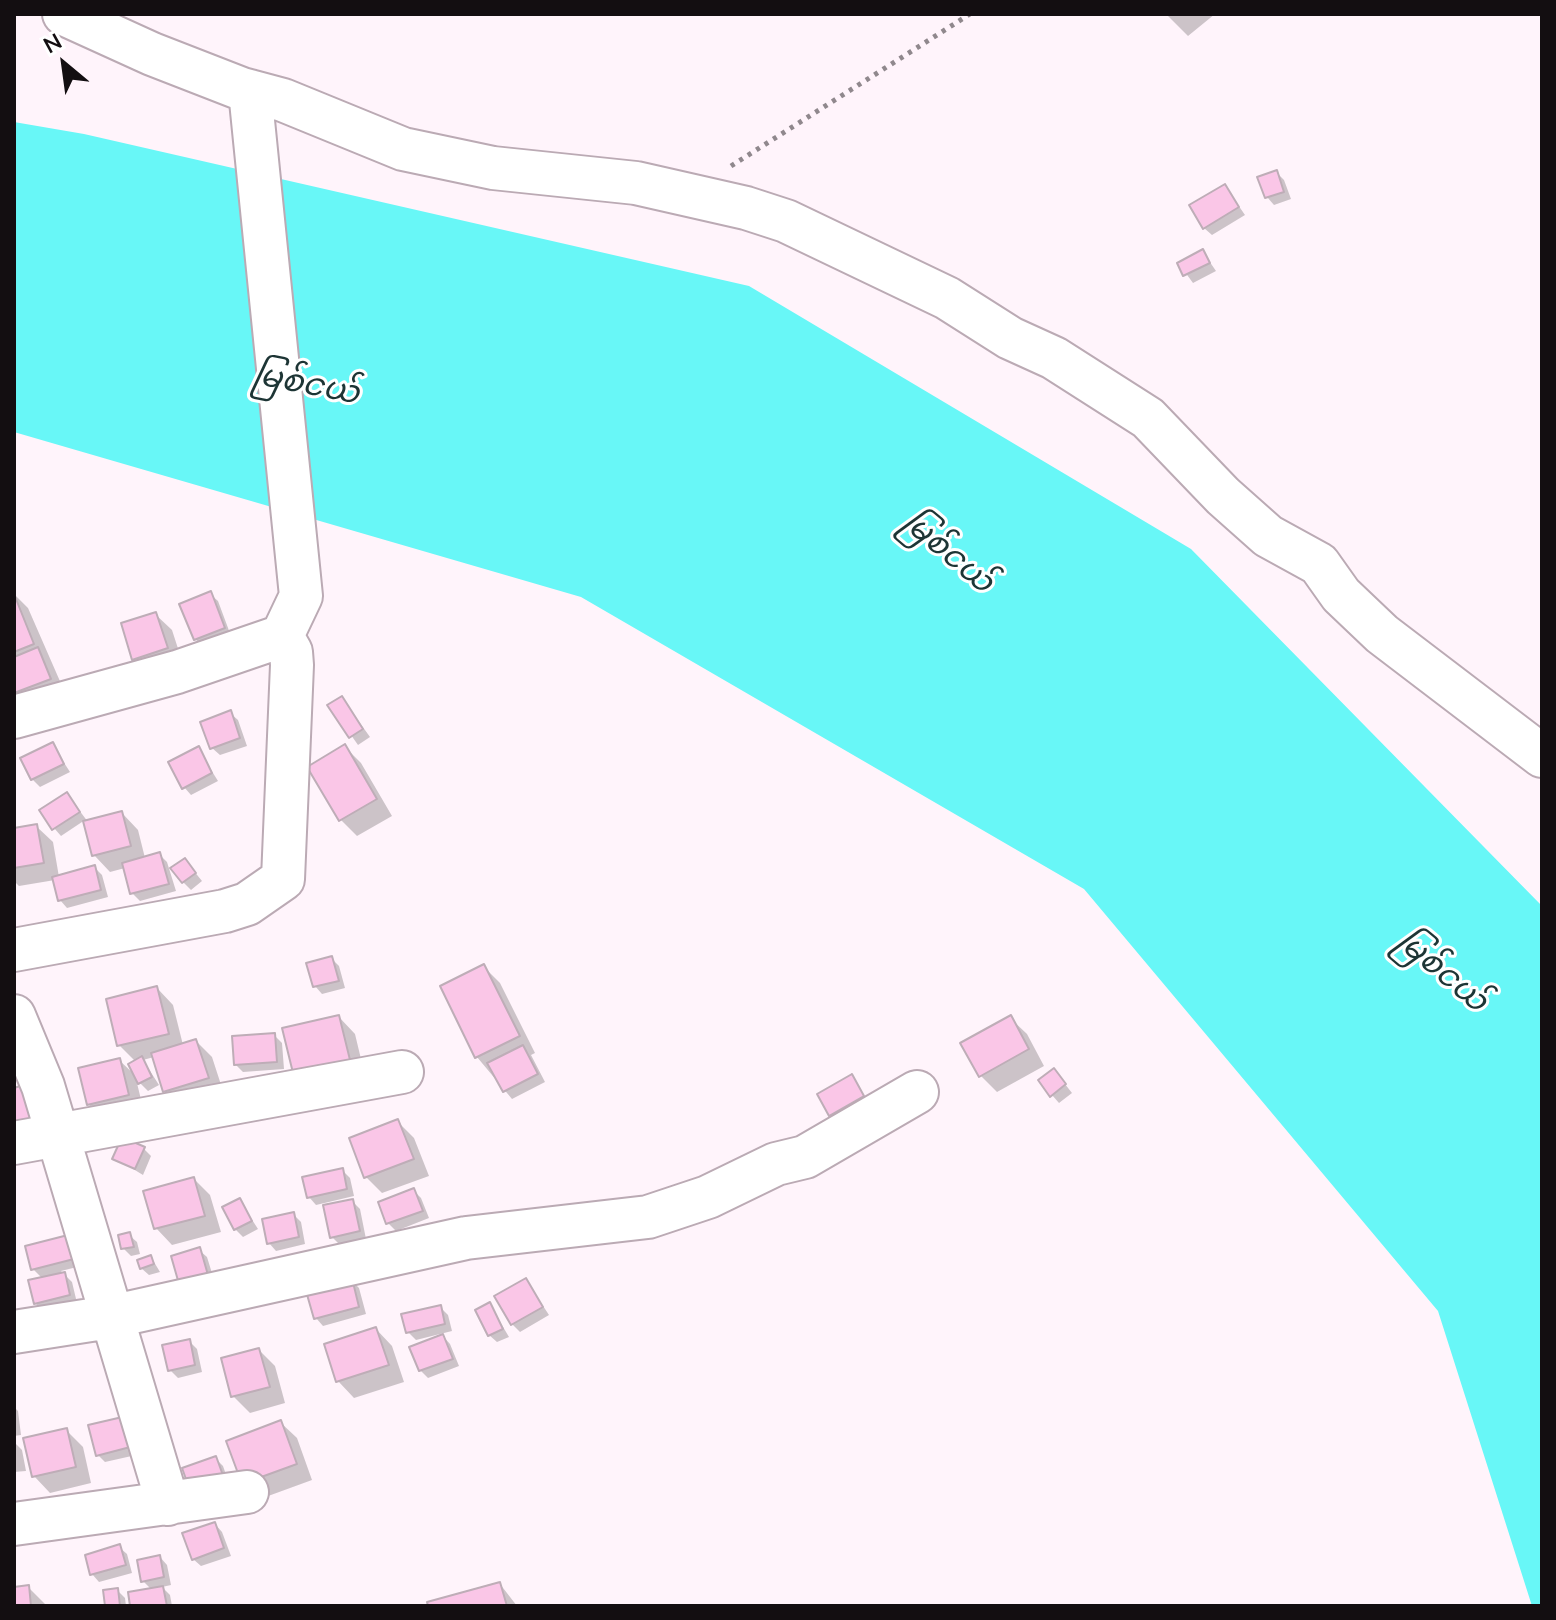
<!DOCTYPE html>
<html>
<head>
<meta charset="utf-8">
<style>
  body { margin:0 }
  #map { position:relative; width:1556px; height:1620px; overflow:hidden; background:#fff4fb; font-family:Mulish,sans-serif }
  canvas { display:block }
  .frame { position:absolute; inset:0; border:16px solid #130e11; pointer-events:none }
  .north { position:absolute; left:24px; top:24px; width:80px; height:80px; -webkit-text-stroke:6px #fff; paint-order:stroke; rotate:331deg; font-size:22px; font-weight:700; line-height:32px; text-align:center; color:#130e11 }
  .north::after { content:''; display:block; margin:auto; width:28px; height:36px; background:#130e11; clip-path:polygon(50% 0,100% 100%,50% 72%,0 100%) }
</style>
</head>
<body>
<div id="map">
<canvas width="1556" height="1620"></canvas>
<div class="frame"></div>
<div class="north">N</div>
</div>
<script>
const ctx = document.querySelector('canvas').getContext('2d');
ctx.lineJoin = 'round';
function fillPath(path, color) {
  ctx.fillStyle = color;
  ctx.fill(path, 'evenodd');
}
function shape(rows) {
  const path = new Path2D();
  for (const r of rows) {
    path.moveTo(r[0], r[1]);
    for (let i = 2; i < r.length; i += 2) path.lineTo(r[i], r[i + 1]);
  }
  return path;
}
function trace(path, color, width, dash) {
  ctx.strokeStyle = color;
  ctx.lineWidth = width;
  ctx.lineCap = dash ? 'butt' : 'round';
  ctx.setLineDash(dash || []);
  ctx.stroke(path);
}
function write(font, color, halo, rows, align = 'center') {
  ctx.font = font + ' Mulish,"Noto Sans Myanmar",sans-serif';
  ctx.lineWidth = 6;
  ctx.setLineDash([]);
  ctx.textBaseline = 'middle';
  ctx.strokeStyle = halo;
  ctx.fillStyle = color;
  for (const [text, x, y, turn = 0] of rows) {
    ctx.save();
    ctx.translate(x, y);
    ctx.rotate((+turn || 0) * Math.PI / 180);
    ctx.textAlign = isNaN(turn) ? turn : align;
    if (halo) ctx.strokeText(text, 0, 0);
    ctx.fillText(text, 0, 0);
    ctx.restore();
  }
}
fillPath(shape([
  [14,122,84,134,749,286,1191,549,1542,906,1542,1606,1532,1606,1438,1311,1084,889,581,597,14,432]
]), '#68f7f7');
fillPath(shape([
  [1166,14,1215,14,1188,36],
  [1276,172,1284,180,1291,199,1274,205,1267,197],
  [1225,186,1245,215,1212,235,1204,228],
  [1203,252,1216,271,1193,283,1179,264],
  [14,594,28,608,66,695,14,712],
  [210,594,218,601,231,636,203,646,195,639],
  [155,614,172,630,183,664,151,675,134,658],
  [342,698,370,737,358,745,330,705],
  [230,713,238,720,247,746,220,755,212,748],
  [52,744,70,772,40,787,32,779],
  [345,747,361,763,392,816,357,836,341,820],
  [198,749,218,781,191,795,184,787],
  [67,794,88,822,122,813,138,830,145,858,160,855,167,862,176,891,140,901,132,893,125,868,110,872,94,855,85,820,61,836,54,828],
  [36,826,53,842,59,877,94,867,102,875,108,897,67,908,60,900,55,880,19,886,14,881,14,830],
  [185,860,202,881,191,890,183,882],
  [331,958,339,966,345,988,322,994,315,986],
  [484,967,500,983,535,1053,531,1055,545,1082,512,1099,477,1057],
  [157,988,173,1005,183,1045,196,1041,212,1057,224,1094,182,1108,165,1091,154,1057,143,1060,159,1085,148,1091,136,1079,144,1112,105,1121,88,1104,119,1060,136,1076,136,1062,119,1045],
  [339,1017,355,1034,366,1080,312,1093],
  [1010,1018,1027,1034,1044,1066,997,1092,981,1076],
  [274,1035,282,1043,284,1069,243,1072,236,1065],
  [851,1077,870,1105,838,1122,830,1115],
  [1061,1079,1072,1093,1059,1103,1052,1095],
  [398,1122,414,1138,429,1176,382,1193,366,1177],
  [143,1148,151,1156,143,1175,115,1158],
  [342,1170,350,1178,354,1196,316,1205,309,1197],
  [194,1179,210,1195,221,1232,172,1245,156,1228],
  [413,1190,421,1198,429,1218,396,1231,388,1223],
  [240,1201,258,1229,243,1237,235,1229],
  [352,1201,360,1209,366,1239,340,1245,332,1237],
  [293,1214,301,1222,305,1244,276,1251,269,1243],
  [129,1235,137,1242,140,1254,131,1256,123,1248],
  [68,1237,81,1266,61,1271,72,1282,77,1303,43,1311,35,1303,43,1279,33,1269],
  [199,1250,207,1257,215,1283,189,1290],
  [151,1257,160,1272,149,1275,141,1268],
  [351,1280,359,1288,366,1314,323,1326,316,1318],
  [526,1280,549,1315,520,1332,512,1324],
  [490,1305,509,1337,497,1342,489,1335],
  [440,1307,448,1315,452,1331,416,1340,408,1332],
  [376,1329,392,1346,404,1382,354,1398,338,1381],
  [442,1335,450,1344,459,1366,428,1378,420,1370],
  [189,1341,197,1349,202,1372,178,1378,170,1370],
  [259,1350,275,1366,285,1403,250,1413,233,1396],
  [14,1407,18,1411,21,1435,14,1436],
  [130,1417,145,1453,105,1462,98,1455],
  [280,1422,297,1438,312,1480,260,1499,244,1483],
  [67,1431,83,1447,91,1483,50,1493,34,1476],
  [14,1442,22,1450,26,1471,14,1472],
  [215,1458,223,1466,231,1489,200,1500],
  [215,1524,222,1532,231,1556,201,1566,193,1559],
  [119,1547,127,1554,132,1573,99,1582,92,1574],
  [160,1557,167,1565,171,1585,162,1587,170,1595,172,1606,132,1606,152,1590,143,1581],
  [500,1584,517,1606,430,1606],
  [28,1587,45,1604,45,1606,14,1606,14,1589],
  [117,1590,125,1598,126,1606,107,1606]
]), '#0003');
const building = shape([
  [1277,170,1284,192,1265,198,1257,177,1277,170],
  [1225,184,1239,207,1203,229,1189,205,1225,184],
  [1203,249,1210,263,1183,276,1177,263,1203,249],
  [211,591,225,628,194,640,179,604,211,591],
  [14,594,34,644,14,652,14,594],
  [156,612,168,648,132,660,121,623,156,612],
  [38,647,51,679,14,693,14,657,38,647],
  [342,696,363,729,349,738,327,705,342,696],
  [231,710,240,738,210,749,200,722,231,710],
  [53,742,64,764,31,780,20,758,53,742],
  [345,744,377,799,339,821,307,767,345,744],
  [199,746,212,773,182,789,168,762,199,746],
  [67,792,80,812,52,830,39,810,67,792],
  [122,811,131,846,92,856,83,821,122,811],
  [37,824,44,863,14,868,14,828,37,824],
  [160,852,169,884,130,894,122,863,160,852],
  [185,858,196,873,182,883,170,868,185,858],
  [95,865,101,890,58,901,52,877,95,865],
  [332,956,339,981,313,987,306,963,332,956],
  [484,964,520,1036,475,1058,440,986,484,964],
  [157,986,169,1034,117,1046,106,999,157,986],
  [339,1015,351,1064,294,1077,282,1028,339,1015],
  [1011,1015,1029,1049,979,1077,960,1043,1011,1015],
  [275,1033,277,1062,234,1065,232,1036,275,1033],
  [196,1039,209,1078,163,1092,151,1053,196,1039],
  [523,1045,538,1074,503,1092,487,1063,523,1045],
  [142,1056,152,1077,138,1084,128,1064,142,1056],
  [120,1058,129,1095,87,1105,78,1068,120,1058],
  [1054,1068,1066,1084,1050,1097,1038,1080,1054,1068],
  [852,1074,864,1096,829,1116,817,1094,852,1074],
  [29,1083,39,1119,14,1126,14,1088,29,1083],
  [398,1119,414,1159,364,1178,349,1138,398,1119],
  [122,1137,145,1147,135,1169,112,1159,122,1137],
  [343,1168,347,1189,307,1198,302,1177,343,1168],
  [194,1177,205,1216,154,1229,143,1191,194,1177],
  [414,1188,423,1211,386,1224,378,1202,414,1188],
  [240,1198,252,1221,234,1230,222,1207,240,1198],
  [353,1199,360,1231,330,1238,323,1205,353,1199],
  [294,1212,299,1237,267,1244,262,1219,294,1212],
  [130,1232,134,1247,121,1249,118,1235,130,1232],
  [68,1235,74,1259,31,1270,25,1246,68,1235],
  [200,1247,208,1275,179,1284,171,1256,200,1247],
  [151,1255,154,1264,140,1269,137,1260,151,1255],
  [65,1272,70,1295,34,1304,28,1280,65,1272],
  [352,1278,359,1307,314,1319,306,1291,352,1278],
  [526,1278,543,1307,511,1325,494,1296,526,1278],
  [490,1302,503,1329,488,1336,475,1310,490,1302],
  [441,1305,445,1324,406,1333,401,1314,441,1305],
  [376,1327,389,1365,336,1382,324,1344,376,1327],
  [443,1334,453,1359,419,1371,409,1347,443,1334],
  [190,1339,195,1365,168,1371,162,1345,190,1339],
  [259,1348,270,1387,231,1397,221,1358,259,1348],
  [131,1415,138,1445,96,1456,88,1425,131,1415],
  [281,1420,297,1464,242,1484,226,1441,281,1420],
  [67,1428,76,1467,32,1477,23,1438,67,1428],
  [216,1456,225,1481,191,1493,182,1468,216,1456],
  [215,1522,224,1548,192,1560,182,1533,215,1522],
  [120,1544,126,1565,90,1575,85,1555,120,1544],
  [160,1555,164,1577,141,1582,137,1560,160,1555],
  [500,1582,507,1606,428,1606,427,1602,500,1582],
  [29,1585,31,1606,14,1606,14,1587,29,1585],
  [163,1586,167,1606,130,1606,128,1592,163,1586],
  [118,1588,120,1606,105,1606,103,1590,118,1588]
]);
fillPath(building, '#fac6e7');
trace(building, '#beadb7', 2);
const minor = shape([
  [64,14,152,54,242,89,283,100,403,149,493,168,636,183,746,208,786,221,947,298,1010,338,1054,358,1148,418,1223,496,1268,536,1319,564,1341,595,1382,634,1542,756],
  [14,717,177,672,282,636,301,596,250,91],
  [14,950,225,911,247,904,283,879,292,665,291,652,282,636],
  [14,1016,43,1086,168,1504],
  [14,1143,402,1072],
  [14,1332,110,1317,466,1238,648,1217,708,1197,776,1164,805,1157,917,1092],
  [14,1524,247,1492]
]);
trace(minor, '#bbaab4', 46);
trace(shape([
  [731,166,970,14]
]), '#90888d', 5, [4, 6]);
trace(minor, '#fff', 42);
write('italic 32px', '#1d3535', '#fff', [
  ["မြစ်ငယ်",306,384,11],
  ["မြစ်ငယ်",948,552,40],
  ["မြစ်ငယ်",1442,971,40]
]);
</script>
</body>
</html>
